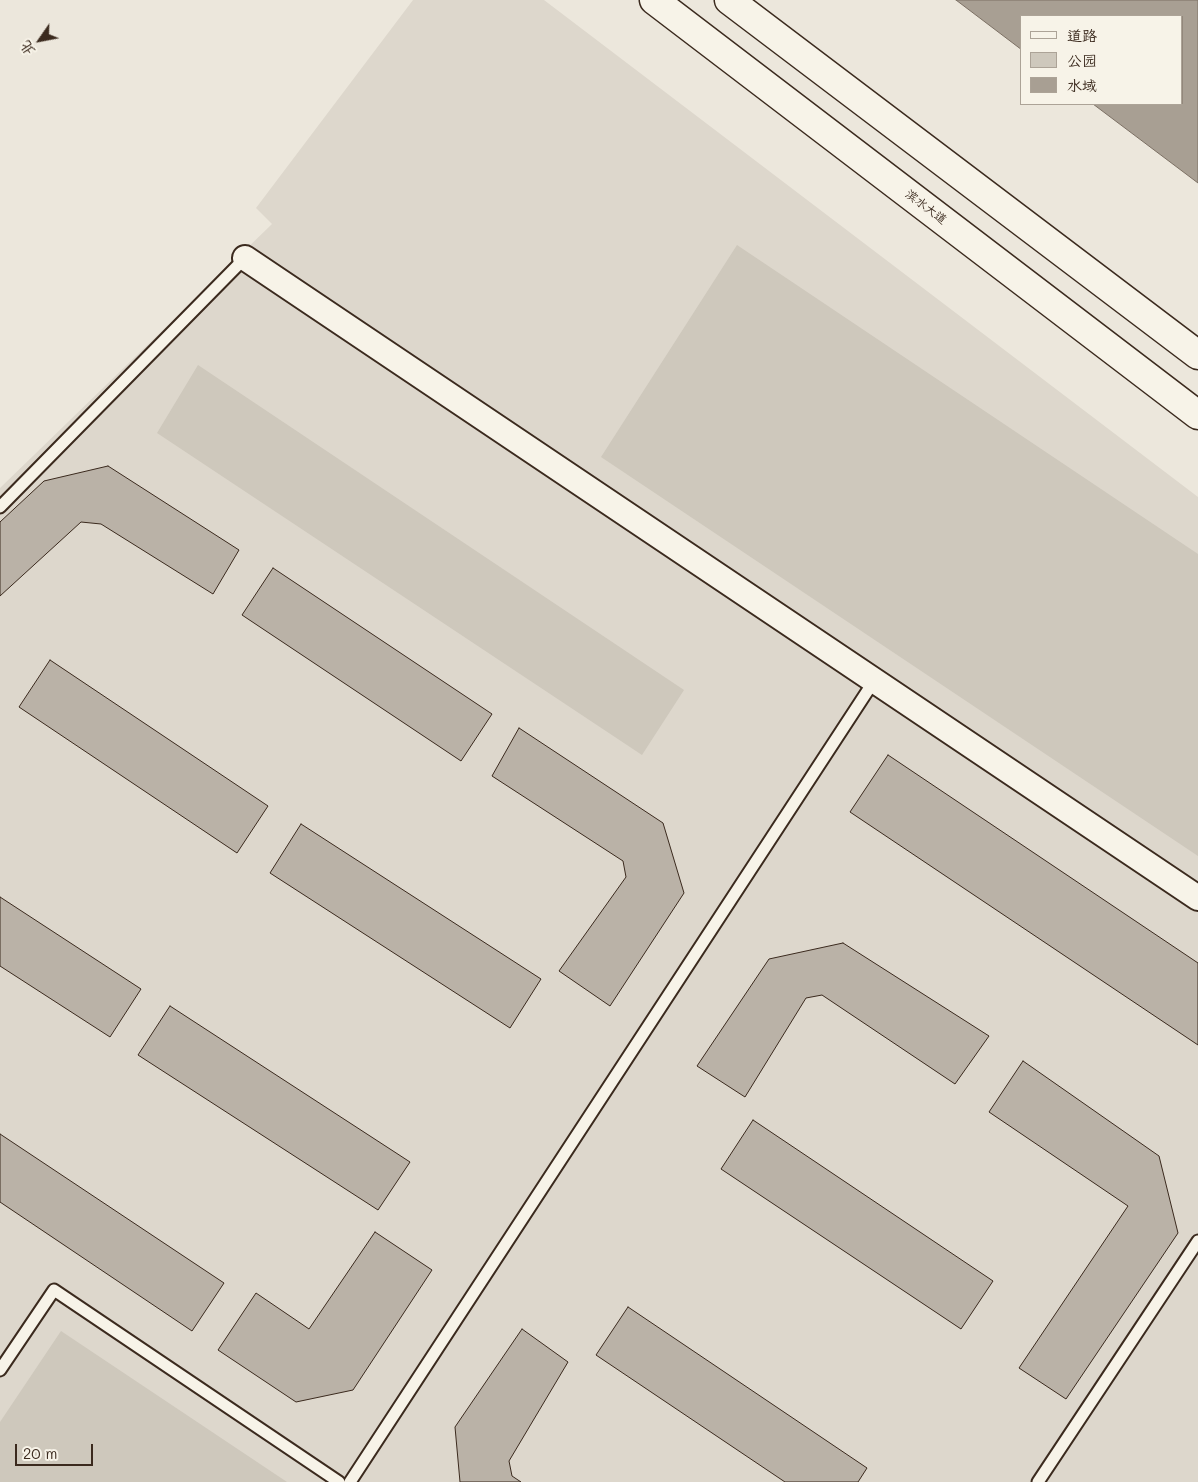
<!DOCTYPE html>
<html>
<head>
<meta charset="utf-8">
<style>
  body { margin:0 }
  #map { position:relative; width:1198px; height:1482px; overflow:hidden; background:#ece7dc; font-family:Mali,"LXGW WenKai TC",sans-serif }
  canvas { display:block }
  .legend { position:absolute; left:1020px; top:15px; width:162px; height:90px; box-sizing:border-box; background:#f7f3e8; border:1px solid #aca397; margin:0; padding:6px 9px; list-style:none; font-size:15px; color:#3b2a1e }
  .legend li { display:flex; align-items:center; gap:10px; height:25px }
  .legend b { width:25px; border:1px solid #aca397 }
  .north { position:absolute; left:15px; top:15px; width:50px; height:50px; -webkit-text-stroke:4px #f7f3e8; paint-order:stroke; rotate:237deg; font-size:14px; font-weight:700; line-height:20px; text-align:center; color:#3b2a1e }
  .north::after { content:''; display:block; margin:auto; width:18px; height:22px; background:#3b2a1e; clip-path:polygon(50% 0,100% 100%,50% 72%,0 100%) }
  .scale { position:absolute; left:15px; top:1444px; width:78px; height:22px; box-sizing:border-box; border:2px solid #3b2a1e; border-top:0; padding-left:6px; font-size:15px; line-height:18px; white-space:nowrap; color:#3b2a1e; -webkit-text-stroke:4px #f7f3e8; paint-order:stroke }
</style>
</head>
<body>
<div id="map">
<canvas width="1198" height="1482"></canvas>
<ul class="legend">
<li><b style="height:6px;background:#f7f3e8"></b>道路</li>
<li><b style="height:14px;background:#cec8bc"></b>公园</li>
<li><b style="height:14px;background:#a89f93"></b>水域</li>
</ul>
<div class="north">北</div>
<div class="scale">20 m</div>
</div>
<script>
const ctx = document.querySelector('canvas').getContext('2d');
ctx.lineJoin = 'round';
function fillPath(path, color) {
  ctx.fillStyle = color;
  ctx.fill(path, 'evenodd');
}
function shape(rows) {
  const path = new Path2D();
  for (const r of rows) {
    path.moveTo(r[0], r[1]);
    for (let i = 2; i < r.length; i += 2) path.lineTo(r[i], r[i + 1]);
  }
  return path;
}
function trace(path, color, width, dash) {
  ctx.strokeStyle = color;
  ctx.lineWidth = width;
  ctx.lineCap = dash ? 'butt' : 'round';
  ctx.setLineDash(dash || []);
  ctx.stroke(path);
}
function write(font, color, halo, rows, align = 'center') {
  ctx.font = font + ' Mali,"LXGW WenKai TC",sans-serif';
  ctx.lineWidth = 4;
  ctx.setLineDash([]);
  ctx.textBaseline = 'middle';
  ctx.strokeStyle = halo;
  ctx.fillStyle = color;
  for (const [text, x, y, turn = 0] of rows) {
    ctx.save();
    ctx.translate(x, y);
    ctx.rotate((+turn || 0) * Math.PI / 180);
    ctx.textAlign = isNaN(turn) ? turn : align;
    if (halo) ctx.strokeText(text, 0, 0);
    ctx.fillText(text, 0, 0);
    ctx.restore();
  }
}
fillPath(shape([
  [413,0,544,0,1198,497,1198,1482,0,1482,0,488,272,224,256,208]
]), '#ddd7cc');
fillPath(shape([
  [737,245,1198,554,1198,856,601,457],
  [198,365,684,690,642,755,157,433],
  [61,1331,287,1482,0,1482,0,1422]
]), '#cec8bc');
const water = shape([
  [956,0,1198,0,1198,183,1093,104,1182,104,1182,16,1022,16,1022,50,956,0]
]);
fillPath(water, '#a89f93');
trace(water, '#7c7064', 1);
const building = shape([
  [108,466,239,550,213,594,101,524,81,522,0,596,0,522,44,481,108,466],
  [273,568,492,714,461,761,242,615,273,568],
  [50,660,268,806,237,853,19,707,50,660],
  [519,728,663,823,684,893,610,1006,559,971,626,877,623,861,492,776,519,728],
  [888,755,1198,963,1198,1045,850,812,888,755],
  [301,824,541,979,510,1028,270,873,301,824],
  [0,897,141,989,110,1037,0,966,0,897],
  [843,943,989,1036,955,1084,822,995,806,998,745,1097,697,1066,769,959,843,943],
  [170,1006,410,1162,378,1210,138,1055,170,1006],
  [1023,1061,1159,1156,1178,1233,1066,1399,1019,1368,1128,1206,989,1112,1023,1061],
  [753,1120,993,1281,961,1329,721,1169,753,1120],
  [0,1134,224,1283,192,1331,0,1202,0,1134],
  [375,1232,432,1270,353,1390,296,1402,218,1350,256,1293,309,1329,375,1232],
  [628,1307,867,1468,858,1482,785,1482,596,1355,628,1307],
  [522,1329,568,1362,509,1461,512,1476,521,1482,460,1482,455,1427,522,1329]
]);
fillPath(building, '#bab2a7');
trace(building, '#3b2a1e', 1);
const service = shape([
  [0,507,245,258],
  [0,1370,54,1290,339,1482],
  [350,1482,874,681],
  [1038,1482,1198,1241]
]);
const minor = shape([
  [245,258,1198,898]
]);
const primary = shape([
  [654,0,1198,415],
  [729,0,1198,355]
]);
trace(service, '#3b2a1e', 15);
trace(minor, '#3b2a1e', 28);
trace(primary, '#3b2a1e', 31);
trace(service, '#f7f3e8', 11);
trace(minor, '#f7f3e8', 24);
trace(primary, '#f7f3e8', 28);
write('12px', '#3b2a1e', '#f7f3e8', [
  ["滨水大道",926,207,37]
]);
</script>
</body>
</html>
